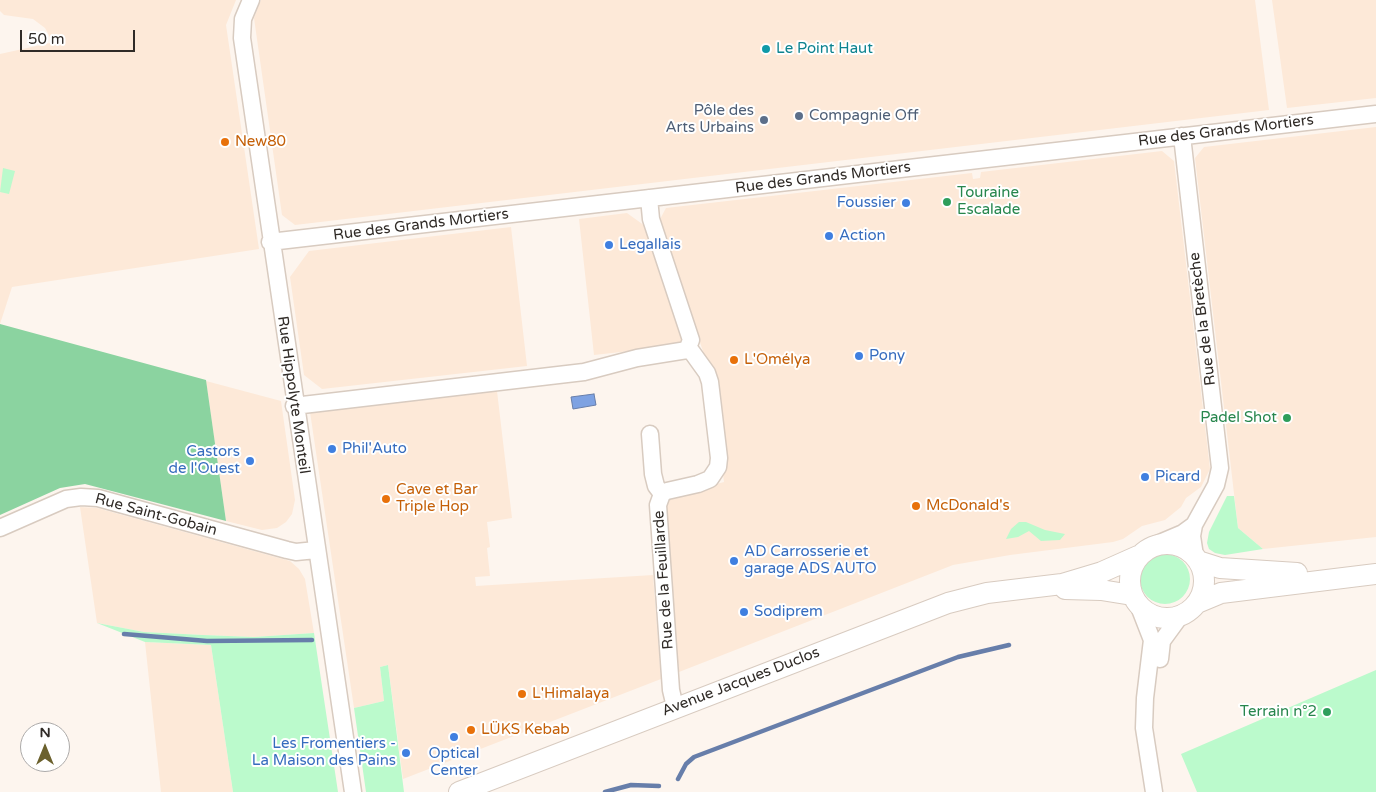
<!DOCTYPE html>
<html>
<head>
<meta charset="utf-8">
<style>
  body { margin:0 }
  #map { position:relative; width:1376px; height:792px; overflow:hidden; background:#fdf5ee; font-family:"Varela Round",sans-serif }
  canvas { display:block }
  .north { position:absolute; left:20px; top:722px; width:50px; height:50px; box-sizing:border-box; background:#fff; border:1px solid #acaaa9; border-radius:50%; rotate:0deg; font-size:14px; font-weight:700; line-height:20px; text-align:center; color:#302b27 }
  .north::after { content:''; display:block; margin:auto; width:18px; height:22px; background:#6b612d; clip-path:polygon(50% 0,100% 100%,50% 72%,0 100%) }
  .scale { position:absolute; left:20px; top:30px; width:115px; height:22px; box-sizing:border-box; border:2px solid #302b27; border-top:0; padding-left:6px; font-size:15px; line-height:18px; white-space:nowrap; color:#302b27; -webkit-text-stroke:4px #fff; paint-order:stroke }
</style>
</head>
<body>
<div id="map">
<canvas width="1376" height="792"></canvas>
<div class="north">N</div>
<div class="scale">50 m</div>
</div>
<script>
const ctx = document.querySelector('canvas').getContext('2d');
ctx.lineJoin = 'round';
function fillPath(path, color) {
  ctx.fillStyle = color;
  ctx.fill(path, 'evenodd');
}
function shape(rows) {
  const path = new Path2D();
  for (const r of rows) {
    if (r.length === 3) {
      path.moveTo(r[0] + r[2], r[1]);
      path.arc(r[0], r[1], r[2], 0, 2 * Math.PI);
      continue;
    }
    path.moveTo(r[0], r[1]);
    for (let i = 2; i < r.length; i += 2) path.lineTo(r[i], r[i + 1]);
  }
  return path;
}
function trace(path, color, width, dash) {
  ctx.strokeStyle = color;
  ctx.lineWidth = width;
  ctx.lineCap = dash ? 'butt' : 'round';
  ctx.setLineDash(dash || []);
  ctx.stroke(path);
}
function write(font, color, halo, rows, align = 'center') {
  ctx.font = font + ' "Varela Round",sans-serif';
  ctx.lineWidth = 4;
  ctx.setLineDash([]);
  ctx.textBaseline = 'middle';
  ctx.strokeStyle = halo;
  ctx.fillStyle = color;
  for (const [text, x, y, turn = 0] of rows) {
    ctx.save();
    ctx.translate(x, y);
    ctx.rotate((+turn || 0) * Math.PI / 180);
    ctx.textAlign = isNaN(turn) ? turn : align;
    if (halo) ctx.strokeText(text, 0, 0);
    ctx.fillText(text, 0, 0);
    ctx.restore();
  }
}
fillPath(shape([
  [0,0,236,0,226,25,259,249,12,287,0,324,0,54,50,43,51,39,45,28,33,19,4,15,0,11],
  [261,0,1255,0,1269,110,295,225,282,215,254,18],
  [1272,0,1376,0,1376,98,1287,108],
  [1376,127,1376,537,1263,549,1238,528,1195,158,1204,147],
  [1162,151,1174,161,1210,469,1201,487,1186,498,1181,507,1165,520,1142,526,1123,539,1113,542,1010,555,953,565,679,672,662,499,724,482,710,371,658,223,666,208,972,173,973,179,980,178,981,172],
  [627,213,645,226,684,345,594,355,579,219],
  [511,227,527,366,322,389,304,375,290,277,309,251],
  [206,381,281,401,295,500,292,514,286,522,277,528,262,530,226,521],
  [497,391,512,518,487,522,490,547,487,548,490,576,475,577,476,586,653,575,661,679,403,779,388,665,380,667,384,701,354,708,310,412],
  [80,507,97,508,290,561,299,569,305,579,314,633,254,637,203,635,144,632,97,623],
  [145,642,211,645,233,792,161,792]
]), '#fde9d8');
fillPath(shape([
  [3,168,15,171,9,194,0,192],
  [1227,496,1234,496,1238,528,1263,549,1225,555,1215,553,1209,549,1207,543,1209,532],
  [1019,522,1026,522,1045,530,1065,534,1060,540,1041,541,1029,531,1018,537,1006,539,1011,529],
  [1165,579,25],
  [97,623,144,632,203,635,254,637,314,633,338,792,233,792,211,645,145,642],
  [388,665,404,792,366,792,354,708,384,701,380,667],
  [1376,670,1376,792,1197,792,1181,754]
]), '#bbfacc');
fillPath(shape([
  [0,324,206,380,226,521,85,484,60,488,0,515]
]), '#8bd3a0');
const water = shape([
  [594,394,596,405,573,409,571,397,594,394]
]);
fillPath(water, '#7ea2e2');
trace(water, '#677eaa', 1);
trace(shape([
  [124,634,207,641,312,640],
  [678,779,686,764,694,757,958,657,1009,645],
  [605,792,631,785,659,786]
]), '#677eaa', 4.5);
const minor = shape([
  [251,0,243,19,242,38,353,792],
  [1182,136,1220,468,1216,485,1194,525,1192,536,1195,556],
  [270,242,1376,114],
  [294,406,584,372,637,358,687,350,691,340,651,219,649,198],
  [650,434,653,474,656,486,662,494],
  [0,528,66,499,81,497,98,498,287,550,296,552,316,550],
  [1157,544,1183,533,1194,525],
  [1138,604,1152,640,1145,698,1144,728,1154,792],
  [1160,659,1162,641,1181,615],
  [675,707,671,690,658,505,662,494,667,491,698,484,710,479,718,467,719,458,710,382,707,373,689,348]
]);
const major = shape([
  [1167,581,37],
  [1198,561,1220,568,1297,573],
  [1065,589,1101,590,1132,595],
  [1197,603,1221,593,1376,574],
  [459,792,948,603,987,593,1062,584,1102,572,1138,556]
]);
trace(minor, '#d8cbc0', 19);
trace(major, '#d8cbc0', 22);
trace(minor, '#fff', 16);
trace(major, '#fff', 20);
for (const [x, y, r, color] of [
  [766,49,5,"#0f9aa8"],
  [799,116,5,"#5c6f8a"],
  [764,120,5,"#5c6f8a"],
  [225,142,5,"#e8710a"],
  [947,202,5,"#2e9e5b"],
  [906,203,5,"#3f7fe0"],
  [829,236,5,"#3f7fe0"],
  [609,245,5,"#3f7fe0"],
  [859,356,5,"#3f7fe0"],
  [734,360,5,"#e8710a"],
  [1287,418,5,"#2e9e5b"],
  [332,449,5,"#3f7fe0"],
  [250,461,5,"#3f7fe0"],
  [1145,477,5,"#3f7fe0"],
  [386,499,5,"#e8710a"],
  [916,506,5,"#e8710a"],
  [734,561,5,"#3f7fe0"],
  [744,612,5,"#3f7fe0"],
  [522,694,5,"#e8710a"],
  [1327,712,5,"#2e9e5b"],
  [471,730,5,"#e8710a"],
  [454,737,5,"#3f7fe0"],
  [406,753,5,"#3f7fe0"]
]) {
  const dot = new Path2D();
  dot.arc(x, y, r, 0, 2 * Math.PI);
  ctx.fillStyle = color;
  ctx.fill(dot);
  trace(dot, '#fff', 2);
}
write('15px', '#0d838f', '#fff', [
  ["Le Point Haut",776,49]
], 'left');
write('15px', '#4e5e75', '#fff', [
  ["Pôle des",754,111],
  ["Arts Urbains",754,128],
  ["Compagnie Off",809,116,"left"]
], 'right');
write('15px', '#302b27', '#fff', [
  ["Rue des Grands Mortiers",1226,131,-7],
  ["Rue des Grands Mortiers",823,178,-7],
  ["Rue des Grands Mortiers",421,225,-7],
  ["Rue de la Bretèche",1203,319,-97],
  ["Rue Hippolyte Monteil",293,395,82],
  ["Rue Saint-Gobain",156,515,15],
  ["Rue de la Feuillarde",664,580,-94],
  ["Avenue Jacques Duclos",741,682,-21]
]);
write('15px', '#c56008', '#fff', [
  ["New80",235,142],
  ["L'Omélya",744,360],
  ["Cave et Bar",396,490],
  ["Triple Hop",396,507],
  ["McDonald's",926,506],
  ["L'Himalaya",532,694],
  ["LÜKS Kebab",481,730]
], 'left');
write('15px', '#27864d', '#fff', [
  ["Touraine",957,193,"left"],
  ["Escalade",957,210,"left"],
  ["Padel Shot",1277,418],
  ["Terrain n°2",1317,712]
], 'right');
write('15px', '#366cbe', '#fff', [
  ["Foussier",896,203,"right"],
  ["Action",839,236],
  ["Legallais",619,245],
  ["Pony",869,356],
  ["Phil'Auto",342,449],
  ["Castors",240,452,"right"],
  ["de l'Ouest",240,469,"right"],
  ["Picard",1155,477],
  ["AD Carrosserie et",744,552],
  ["garage ADS AUTO",744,569],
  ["Sodiprem",754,612],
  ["Les Fromentiers -",396,744,"right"],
  ["La Maison des Pains",396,761,"right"],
  ["Optical",454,754,"center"],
  ["Center",454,771,"center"]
], 'left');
</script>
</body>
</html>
